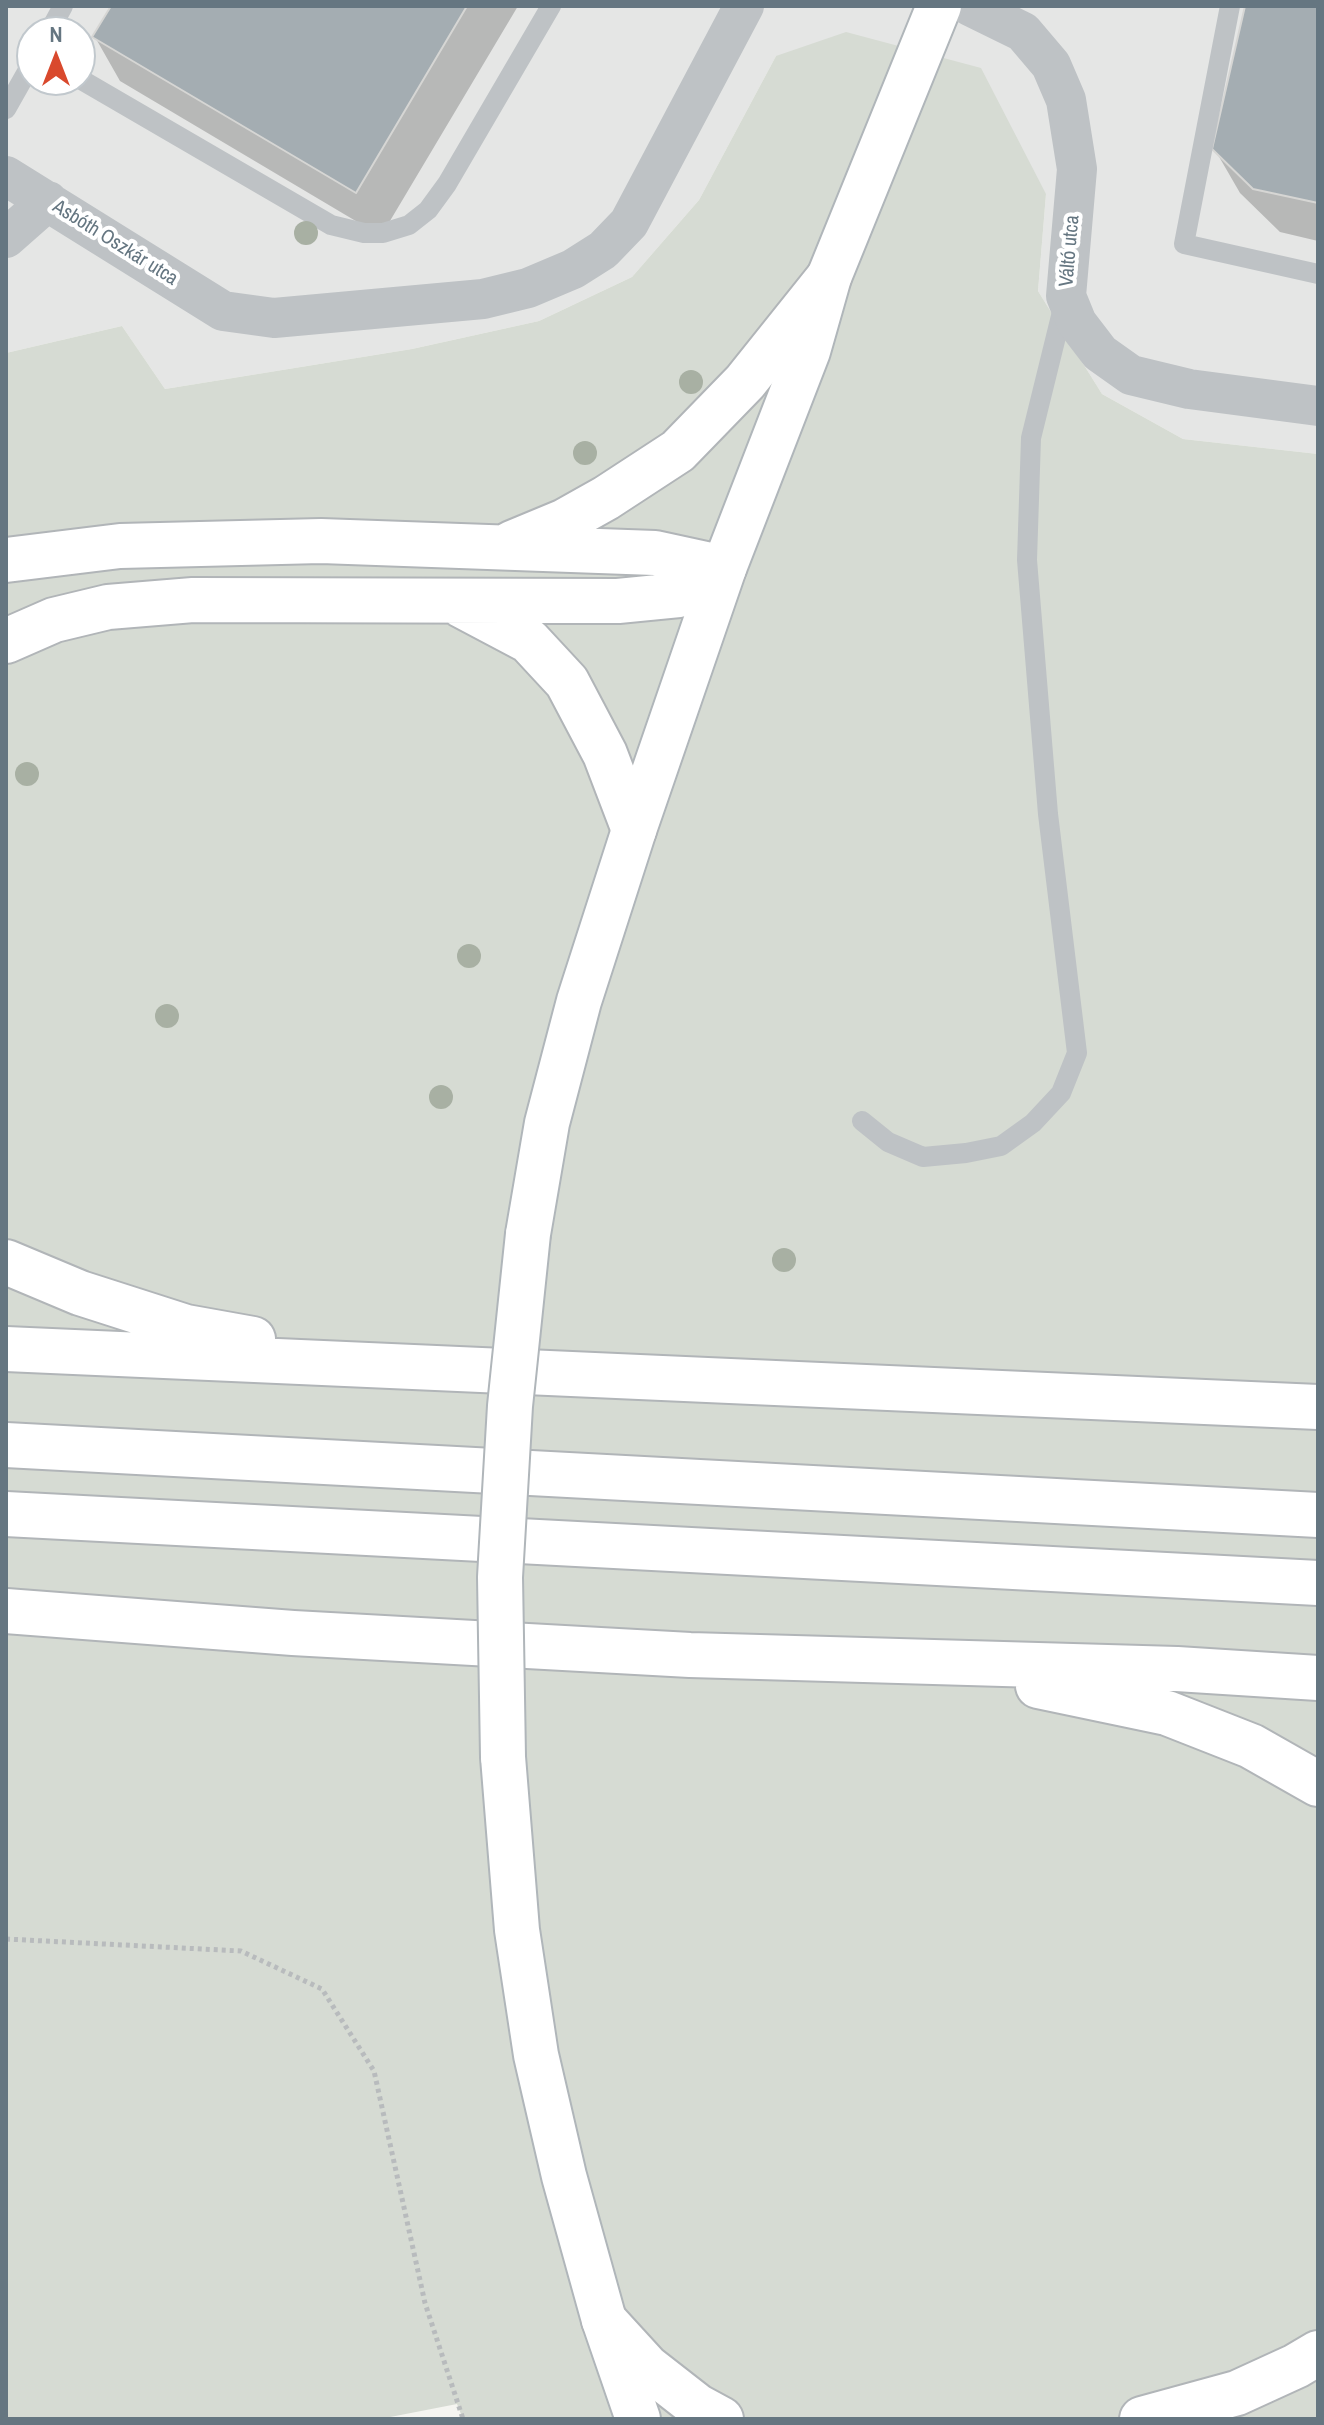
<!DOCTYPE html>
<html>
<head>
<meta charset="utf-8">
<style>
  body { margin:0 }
  #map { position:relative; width:1324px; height:2425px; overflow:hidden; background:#f5f5f1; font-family:"Archivo Narrow",sans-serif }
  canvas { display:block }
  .frame { position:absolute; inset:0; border:8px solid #657681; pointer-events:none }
  .north { position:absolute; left:16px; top:16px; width:80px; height:80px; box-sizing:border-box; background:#fff; border:2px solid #c1c8cd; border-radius:50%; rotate:0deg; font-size:22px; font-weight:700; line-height:32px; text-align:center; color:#657681 }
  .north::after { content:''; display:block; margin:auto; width:28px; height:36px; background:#d9492d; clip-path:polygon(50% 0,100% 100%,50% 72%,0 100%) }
</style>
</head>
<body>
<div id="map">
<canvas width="1324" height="2425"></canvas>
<div class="frame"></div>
<div class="north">N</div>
</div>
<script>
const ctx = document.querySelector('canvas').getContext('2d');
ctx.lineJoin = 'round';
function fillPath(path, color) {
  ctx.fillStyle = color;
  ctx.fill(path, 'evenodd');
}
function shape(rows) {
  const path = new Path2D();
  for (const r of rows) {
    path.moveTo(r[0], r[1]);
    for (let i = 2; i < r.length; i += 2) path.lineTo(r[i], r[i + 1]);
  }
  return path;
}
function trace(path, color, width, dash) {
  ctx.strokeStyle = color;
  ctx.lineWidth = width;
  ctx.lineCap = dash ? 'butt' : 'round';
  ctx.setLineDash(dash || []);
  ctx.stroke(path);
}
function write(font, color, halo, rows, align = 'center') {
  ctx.font = font + ' "Archivo Narrow",sans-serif';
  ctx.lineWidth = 8;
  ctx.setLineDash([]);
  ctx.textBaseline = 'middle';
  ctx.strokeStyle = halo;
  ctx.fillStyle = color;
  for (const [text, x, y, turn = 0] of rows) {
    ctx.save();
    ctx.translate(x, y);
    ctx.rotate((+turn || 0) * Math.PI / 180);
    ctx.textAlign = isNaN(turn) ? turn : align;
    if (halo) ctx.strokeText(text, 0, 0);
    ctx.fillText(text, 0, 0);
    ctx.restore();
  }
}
fillPath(shape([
  [6,6,1318,6,1318,454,1183,439,1102,394,1038,291,1046,194,776,56,699,200,632,277,539,321,412,349,165,389,122,326,6,353],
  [32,32,80,32,80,80,32,80]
]), '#e5e6e5');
fillPath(shape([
  [846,32,981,68,1046,194,1038,291,1102,394,1183,439,1318,454,1318,2419,463,2419,457,2404,380,2419,6,2419,6,353,122,326,165,389,412,349,539,321,632,277,699,200,776,56]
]), '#d6dbd3');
fillPath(shape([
  [113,6,518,6,381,236,120,81,95,37],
  [1247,6,1318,6,1318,241,1280,232,1240,193,1214,148]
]), '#0003');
const building = shape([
  [111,6,467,6,356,193,92,37,111,6],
  [1245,6,1318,6,1318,203,1253,189,1212,149,1245,6]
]);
fillPath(building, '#a4adb2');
trace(building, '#d6d6d4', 2);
const secondary = shape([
  [528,1234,547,1123,579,1001,634,830,724,568,808,351,829,277,939,6],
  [503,1757,517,1930,536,2055,564,2176,604,2320,638,2419]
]);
const highway = shape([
  [512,543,565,521,606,498,678,451,745,382,829,277],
  [6,560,120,546,321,541,655,553,724,568],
  [461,605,529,641,567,682,605,754,634,830],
  [6,641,54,620,108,607,193,600,618,601,679,595,724,568],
  [6,1262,80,1293,186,1327,253,1339],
  [6,1349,1318,1407],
  [6,1445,1318,1515],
  [6,1514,1318,1583],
  [6,1611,293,1633,690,1655,1177,1669,1318,1678],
  [1038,1686,1167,1713,1251,1746,1318,1784],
  [604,2320,647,2367,697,2406,721,2419],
  [1142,2419,1237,2393,1296,2366,1318,2353]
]);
trace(secondary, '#b0b6ba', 48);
trace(highway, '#b1b5b8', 48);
trace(shape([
  [6,1939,241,1951,322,1989,374,2071,425,2303,463,2419]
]), '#b8bbbd', 5, [4, 4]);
trace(shape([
  [1230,6,1184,244,1318,274],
  [49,32,63,6],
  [80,79,331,225,364,233,383,233,409,225,428,210,447,184,551,6],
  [6,109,32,63],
  [862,1121,888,1142,923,1157,966,1153,1001,1146,1033,1123,1061,1093,1077,1053,1048,814,1027,560,1031,438,1064,304]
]), '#bec2c5', 20);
trace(shape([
  [970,6,1023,32,1051,65,1066,100,1077,169,1066,296,1077,323,1100,353,1131,375,1189,389,1318,406],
  [6,176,223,311,274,318,483,299,528,288,573,269,603,250,629,223,744,6],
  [6,238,48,201]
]), '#bec2c5', 40);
trace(secondary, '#fff', 44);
trace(highway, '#fff', 44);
const secondaryBridge = shape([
  [503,1757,500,1577,510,1406,528,1234]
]);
trace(secondaryBridge, '#b0b6ba', 48, []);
trace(secondaryBridge, '#fff', 44);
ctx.fillStyle = '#a8b0a3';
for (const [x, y] of [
  [306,233],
  [691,382],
  [585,453],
  [27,774],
  [469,956],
  [167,1016],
  [441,1097],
  [784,1260]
]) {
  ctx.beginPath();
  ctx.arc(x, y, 12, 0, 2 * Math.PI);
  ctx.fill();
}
write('20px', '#657681', '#fff', [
  ["Asbóth Oszkár utca",115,243,32],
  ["Váltó utca",1070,251,-85]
]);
</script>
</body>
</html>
